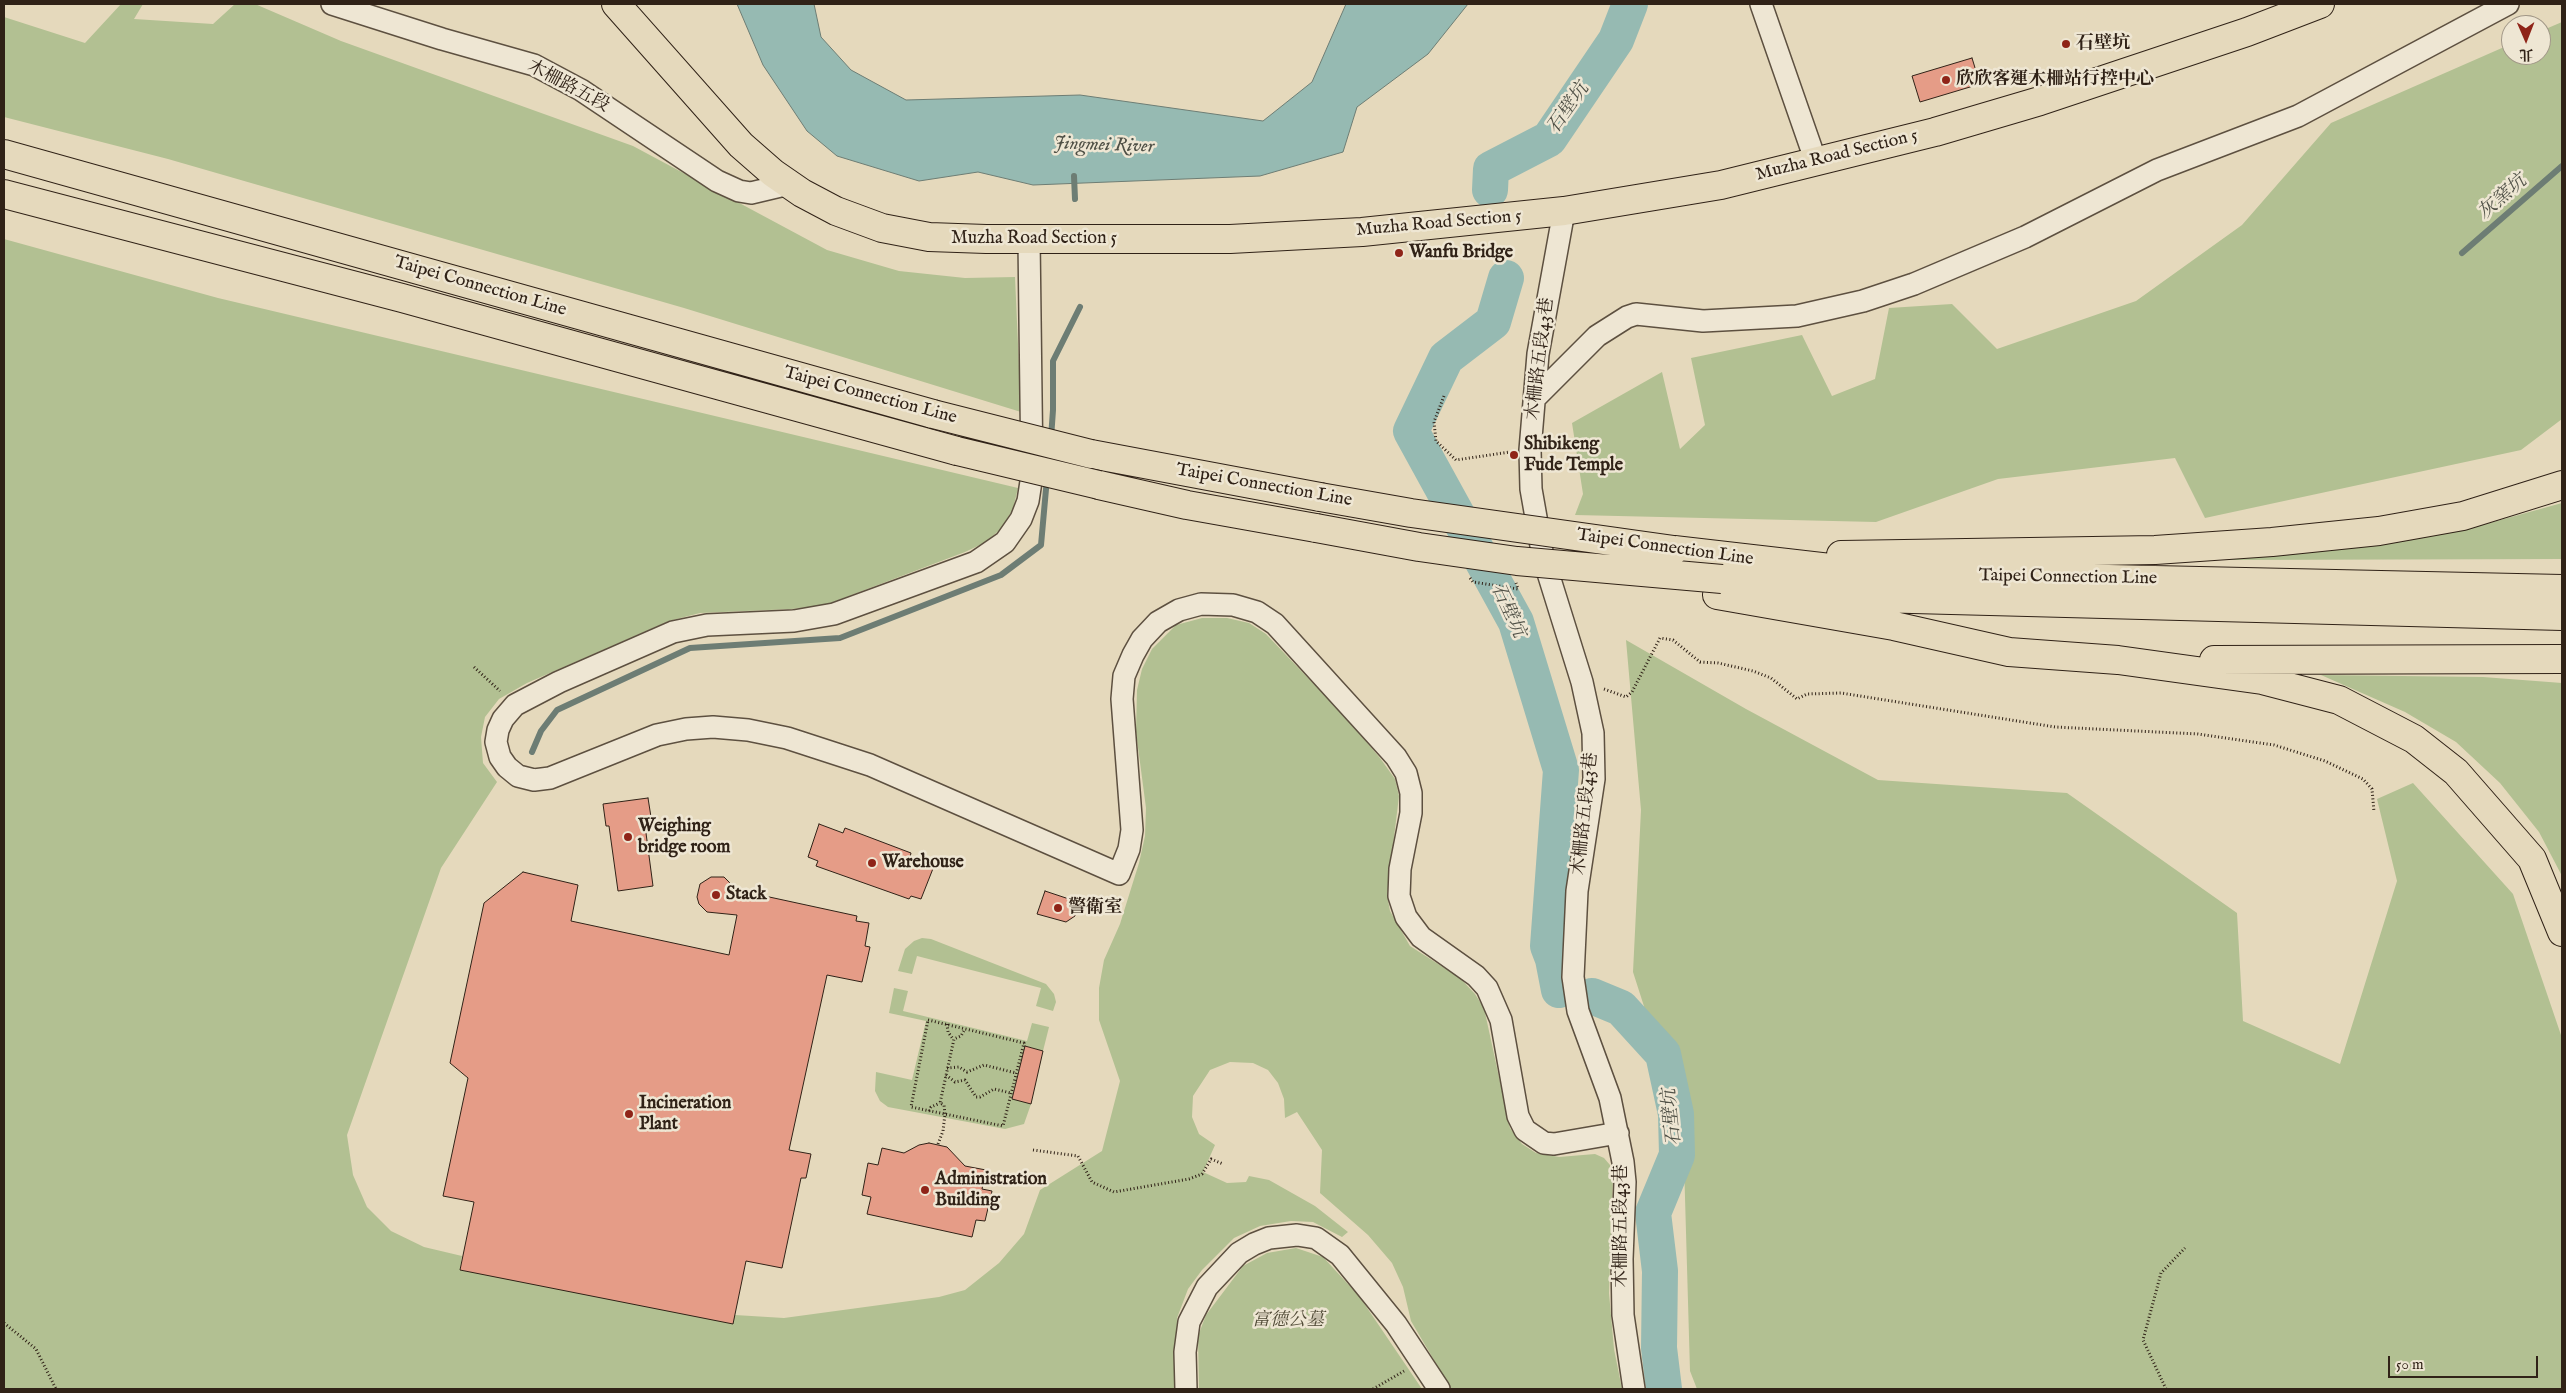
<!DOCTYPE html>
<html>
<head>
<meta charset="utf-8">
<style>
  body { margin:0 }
  #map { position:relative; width:2566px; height:1393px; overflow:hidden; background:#e5d9bc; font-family:"IM FELL English","Noto Serif TC",serif }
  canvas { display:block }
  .frame { position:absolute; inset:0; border:5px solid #302217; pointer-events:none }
  .north { position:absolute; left:2501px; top:15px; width:50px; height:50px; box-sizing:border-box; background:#eee6d3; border:1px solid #a29888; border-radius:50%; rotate:179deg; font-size:14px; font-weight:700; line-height:20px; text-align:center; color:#302217 }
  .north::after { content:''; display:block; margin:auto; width:18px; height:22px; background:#8f2418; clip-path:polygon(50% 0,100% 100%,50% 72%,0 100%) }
  .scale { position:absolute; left:2388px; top:1356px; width:150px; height:22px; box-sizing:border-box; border:2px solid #302217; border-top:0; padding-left:6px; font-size:15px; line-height:18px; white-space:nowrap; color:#302217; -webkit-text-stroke:4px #eee6d3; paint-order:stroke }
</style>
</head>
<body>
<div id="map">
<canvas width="2566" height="1393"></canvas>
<div class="frame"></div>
<div class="north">北</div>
<div class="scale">50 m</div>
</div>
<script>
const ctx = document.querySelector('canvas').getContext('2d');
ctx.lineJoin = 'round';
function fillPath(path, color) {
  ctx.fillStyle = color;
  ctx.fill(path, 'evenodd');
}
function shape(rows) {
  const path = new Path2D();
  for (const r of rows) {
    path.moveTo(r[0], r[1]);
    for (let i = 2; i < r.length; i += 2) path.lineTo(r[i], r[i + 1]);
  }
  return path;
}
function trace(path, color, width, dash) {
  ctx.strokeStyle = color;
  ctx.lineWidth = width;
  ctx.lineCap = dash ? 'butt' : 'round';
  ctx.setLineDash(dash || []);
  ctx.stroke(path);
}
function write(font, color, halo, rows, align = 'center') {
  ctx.font = font + ' "IM FELL English","Noto Serif TC",serif';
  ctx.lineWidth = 5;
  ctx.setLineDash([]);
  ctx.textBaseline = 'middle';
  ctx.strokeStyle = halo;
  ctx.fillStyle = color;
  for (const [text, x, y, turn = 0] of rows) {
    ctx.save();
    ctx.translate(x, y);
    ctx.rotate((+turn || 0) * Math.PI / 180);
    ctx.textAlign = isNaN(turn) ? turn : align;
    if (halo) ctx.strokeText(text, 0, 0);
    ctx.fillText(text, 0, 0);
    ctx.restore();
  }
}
fillPath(shape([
  [121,4,143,4,134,19,213,24,235,4,255,4,341,41,633,146,827,250,899,271,965,278,1015,277,1021,412,684,308,168,159,4,117,4,17,85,43],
  [2562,22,2562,419,2521,450,2205,518,2175,458,1998,479,1876,522,1575,515,1583,494,1572,423,1662,372,1680,449,1705,425,1691,358,1802,335,1832,396,1875,379,1889,308,1952,304,1997,349,2136,301,2242,225,2331,123,2511,44,2511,55,2541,55,2541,31],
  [4,239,218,298,1018,488,1013,509,1001,529,984,543,965,552,825,605,792,609,700,613,669,621,527,683,499,699,485,717,481,737,483,763,497,782,441,868,347,1135,353,1175,367,1207,391,1231,424,1247,462,1256,460,1270,735,1315,784,1318,939,1297,965,1290,999,1263,1024,1234,1040,1190,1102,1151,1120,1081,1099,1020,1099,988,1104,960,1120,924,1139,863,1145,836,1146,808,1136,732,1137,690,1142,669,1152,649,1176,625,1202,618,1227,618,1249,623,1266,634,1347,719,1380,758,1395,779,1399,796,1387,895,1390,911,1410,946,1460,978,1475,994,1484,1008,1510,1128,1522,1144,1536,1153,1559,1157,1595,1154,1604,1158,1610,1165,1613,1176,1609,1293,1614,1349,1622,1389,1451,1389,1411,1321,1403,1287,1392,1263,1368,1235,1320,1193,1322,1150,1297,1112,1285,1118,1284,1099,1278,1083,1268,1070,1253,1063,1230,1062,1210,1070,1193,1096,1192,1117,1199,1134,1215,1145,1203,1172,1227,1183,1246,1182,1249,1176,1269,1180,1315,1206,1348,1232,1342,1237,1313,1222,1291,1221,1260,1226,1234,1238,1202,1270,1188,1289,1177,1318,1176,1389,4,1389],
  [2562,503,2562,559,2226,560,2464,530],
  [1626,640,1746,709,1878,780,2067,793,2237,913,2243,1021,2340,1064,2397,881,2377,799,2413,783,2513,894,2562,1038,2562,1389,1697,1389,1690,1371,1683,1128,1633,972,1641,810],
  [2321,675,2483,677,2562,683,2562,876,2539,832,2500,783,2456,742,2405,712],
  [922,938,931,939,1046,984,1054,994,1056,1002,1053,1011,1036,1006,1041,988,917,956,912,974,898,971,905,949,914,941],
  [894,988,908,991,903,1011,1027,1041,1032,1023,1049,1027,1043,1051,1026,1046,1031,1104,1024,1124,1005,1129,888,1107,880,1101,875,1091,876,1072,912,1080,926,1021,889,1013],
  [1296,1248,1323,1257,1359,1296,1422,1389,1199,1389,1198,1336,1206,1315,1243,1266,1267,1253]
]), '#b2c092');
const water = shape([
  [737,4,814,4,821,37,851,70,906,100,1080,95,1263,121,1312,82,1346,4,1468,4,1428,54,1357,107,1343,152,1260,176,1033,185,978,172,919,181,837,156,807,131,763,65,737,4]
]);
fillPath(water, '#96bab2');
trace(water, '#6d7d74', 1);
trace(shape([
  [1074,176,1075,199],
  [2462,253,2562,166],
  [1051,438,1053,410,1053,361,1080,307],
  [532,752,541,731,557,710,690,648,840,638,1001,575,1041,545,1047,478]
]), '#6d7d74', 6);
trace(shape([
  [1490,190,1491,169,1549,139,1616,40,1630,4],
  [1506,278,1493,322,1446,358,1411,431,1516,622,1561,770,1548,946,1553,959,1559,990],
  [1592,996,1621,1008,1663,1054,1676,1114,1677,1155,1653,1213,1660,1271,1659,1348,1664,1389]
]), '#96bab2', 36);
const building = shape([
  [1972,58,1980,84,1920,102,1912,76,1972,58],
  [648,798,651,817,644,818,653,886,618,891,609,826,606,826,603,804,648,798],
  [819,824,843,833,845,828,911,853,910,857,934,866,921,899,911,896,909,899,816,866,818,861,808,857,819,824],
  [523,872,578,885,571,921,729,955,737,915,707,912,699,904,697,897,700,884,711,877,724,877,737,890,857,916,856,921,869,923,865,946,870,947,862,982,827,975,789,1150,811,1154,806,1178,801,1178,782,1268,746,1261,733,1324,460,1270,474,1202,443,1196,468,1078,450,1063,484,903,523,872],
  [1045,891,1072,900,1076,904,1075,916,1066,922,1037,914,1045,891],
  [1025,1046,1043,1051,1031,1104,1012,1099,1025,1046],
  [929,1143,947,1147,965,1166,986,1170,982,1189,992,1191,985,1221,976,1220,972,1237,867,1214,871,1197,862,1195,868,1163,878,1165,882,1148,904,1153,919,1145,929,1143]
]);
fillPath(building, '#e59c87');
trace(building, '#302217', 1);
const minor = shape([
  [332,4,442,39,534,65,581,90,717,181,739,191,751,193,789,184],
  [1761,4,1816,162],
  [1564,211,1538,354,1530,450,1531,489,1543,557,1582,682,1593,733,1594,779,1577,891,1573,977,1578,1011,1610,1098,1623,1162,1625,1182,1622,1259,1623,1315,1634,1389],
  [1029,239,1032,475,1028,501,1021,519,1005,542,976,562,834,614,794,621,707,625,673,632,559,682,515,705,503,719,498,730,496,742,500,757,507,767,518,776,534,780,550,778,657,735,686,729,713,727,748,730,787,738,870,765,1119,874,1129,849,1132,830,1122,699,1124,676,1133,655,1142,639,1158,622,1179,610,1201,604,1233,605,1257,612,1275,624,1396,757,1406,773,1411,793,1411,813,1400,869,1399,896,1406,917,1421,937,1476,976,1487,988,1501,1020,1518,1116,1525,1130,1544,1143,1554,1144,1618,1133],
  [1534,399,1597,336,1627,317,1636,314,1703,321,1797,316,1863,301,1914,284,2025,237,2157,170,2298,116,2508,4],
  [1186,1389,1185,1352,1189,1322,1207,1287,1239,1253,1254,1244,1269,1238,1297,1235,1316,1238,1340,1255,1396,1324,1439,1389]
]);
const major = shape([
  [616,4,741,145,773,173,802,193,836,211,882,228,929,237,986,239,1230,239,1362,232,1564,211,1721,185,1935,132,2040,101,2247,32,2320,4]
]);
const highway = shape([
  [4,154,933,414],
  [4,194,402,298,957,451],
  [1091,454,1320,497],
  [1099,485,1187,505,1316,528],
  [1674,550,1882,574,2562,589],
  [1841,555,2155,550,2272,542,2379,531,2463,516,2562,485],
  [1735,581,1875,598,2562,616],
  [1717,595,1894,626,2009,652,2118,660,2262,680,2339,700,2414,739,2456,772,2532,859,2562,932],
  [2214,660,2562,659]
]);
trace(minor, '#5d5040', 24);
trace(major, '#302217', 30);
trace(highway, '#302217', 30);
trace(shape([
  [1444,396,1434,422,1436,441,1456,460,1510,452],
  [1470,578,1473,582,1518,589,1516,583],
  [474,667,500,691],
  [1604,689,1626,697,1632,692,1660,638,1673,640,1700,662,1718,663,1753,671,1771,678,1797,699,1807,694,1841,693,2055,727,2198,734,2274,745,2325,761,2363,779,2372,789,2374,812],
  [928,1020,1024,1043,1003,1126,911,1107,928,1020],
  [947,1024,948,1032,953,1039],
  [947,1068,959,1067,967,1072,984,1065,1016,1073],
  [946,1075,955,1082,965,1080,976,1097,980,1097,994,1089,1011,1093],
  [929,1111,931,1107,940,1103],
  [938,1144,943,1131,945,1114,944,1105,940,1103,954,1039,961,1036,965,1029],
  [1033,1150,1078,1156,1092,1182,1114,1192,1189,1179,1202,1174,1211,1159,1223,1164],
  [4,1323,36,1349,56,1389],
  [1373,1389,1404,1371],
  [2166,1389,2143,1340,2161,1273,2185,1248]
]), '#302217', 3, [1, 2.5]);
trace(minor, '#eee6d3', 21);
trace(major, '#e5d9bc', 28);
trace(highway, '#e5d9bc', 28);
const highwayBridge = shape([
  [933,414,1091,454],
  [957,451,1099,485],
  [1320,497,1411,513,1674,550],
  [1316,528,1419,547,1517,561,1722,579]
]);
trace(highwayBridge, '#302217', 30, []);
trace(highwayBridge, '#e5d9bc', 28);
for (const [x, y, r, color] of [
  [2066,44,5,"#8f2418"],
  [1946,80,5,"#8f2418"],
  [1399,253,5,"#8f2418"],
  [1514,455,5,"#8f2418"],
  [628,837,5,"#8f2418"],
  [872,863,5,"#8f2418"],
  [716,895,5,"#8f2418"],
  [1058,908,5,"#8f2418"],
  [629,1114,5,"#8f2418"],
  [925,1190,5,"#8f2418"]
]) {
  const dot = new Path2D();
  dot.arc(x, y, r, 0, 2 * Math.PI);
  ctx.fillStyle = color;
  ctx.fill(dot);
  trace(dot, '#eee6d3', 2);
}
write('bold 18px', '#302217', '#eee6d3', [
  ["石壁坑",2076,44],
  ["欣欣客運木柵站行控中心",1956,80],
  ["Wanfu Bridge",1409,253],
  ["Shibikeng",1524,445],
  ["Fude Temple",1524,466],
  ["Weighing",638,827],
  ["bridge room",638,848],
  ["Warehouse",882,863],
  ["Stack",726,895],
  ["警衛室",1068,908],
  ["Incineration",639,1104],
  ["Plant",639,1125],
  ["Administration",935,1180],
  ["Building",935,1201]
], 'left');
write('18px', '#302217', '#eee6d3', [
  ["木柵路五段",568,87,28],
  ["Muzha Road Section 5",1837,156,-14],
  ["Muzha Road Section 5",1439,224,-5],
  ["Muzha Road Section 5",1034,239],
  ["Taipei Connection Line",480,287,16],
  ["木柵路五段43巷",1541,359,-83],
  ["Taipei Connection Line",870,396,15],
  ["Taipei Connection Line",1264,486,10],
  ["Taipei Connection Line",1665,548,8],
  ["Taipei Connection Line",2068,578,1],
  ["木柵路五段43巷",1586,814,-84],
  ["木柵路五段43巷",1622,1226,-90]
]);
write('italic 18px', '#504a36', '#eee6d3', [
  ["富德公墓",1288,1321]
]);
write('italic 19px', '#4f5046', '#eee6d3', [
  ["石壁坑",1569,109,-55],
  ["Jingmei River",1104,146,2],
  ["灰窯坑",2503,198,-41],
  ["石壁坑",1507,611,65],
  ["石壁坑",1673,1117,-96]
]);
</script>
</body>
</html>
